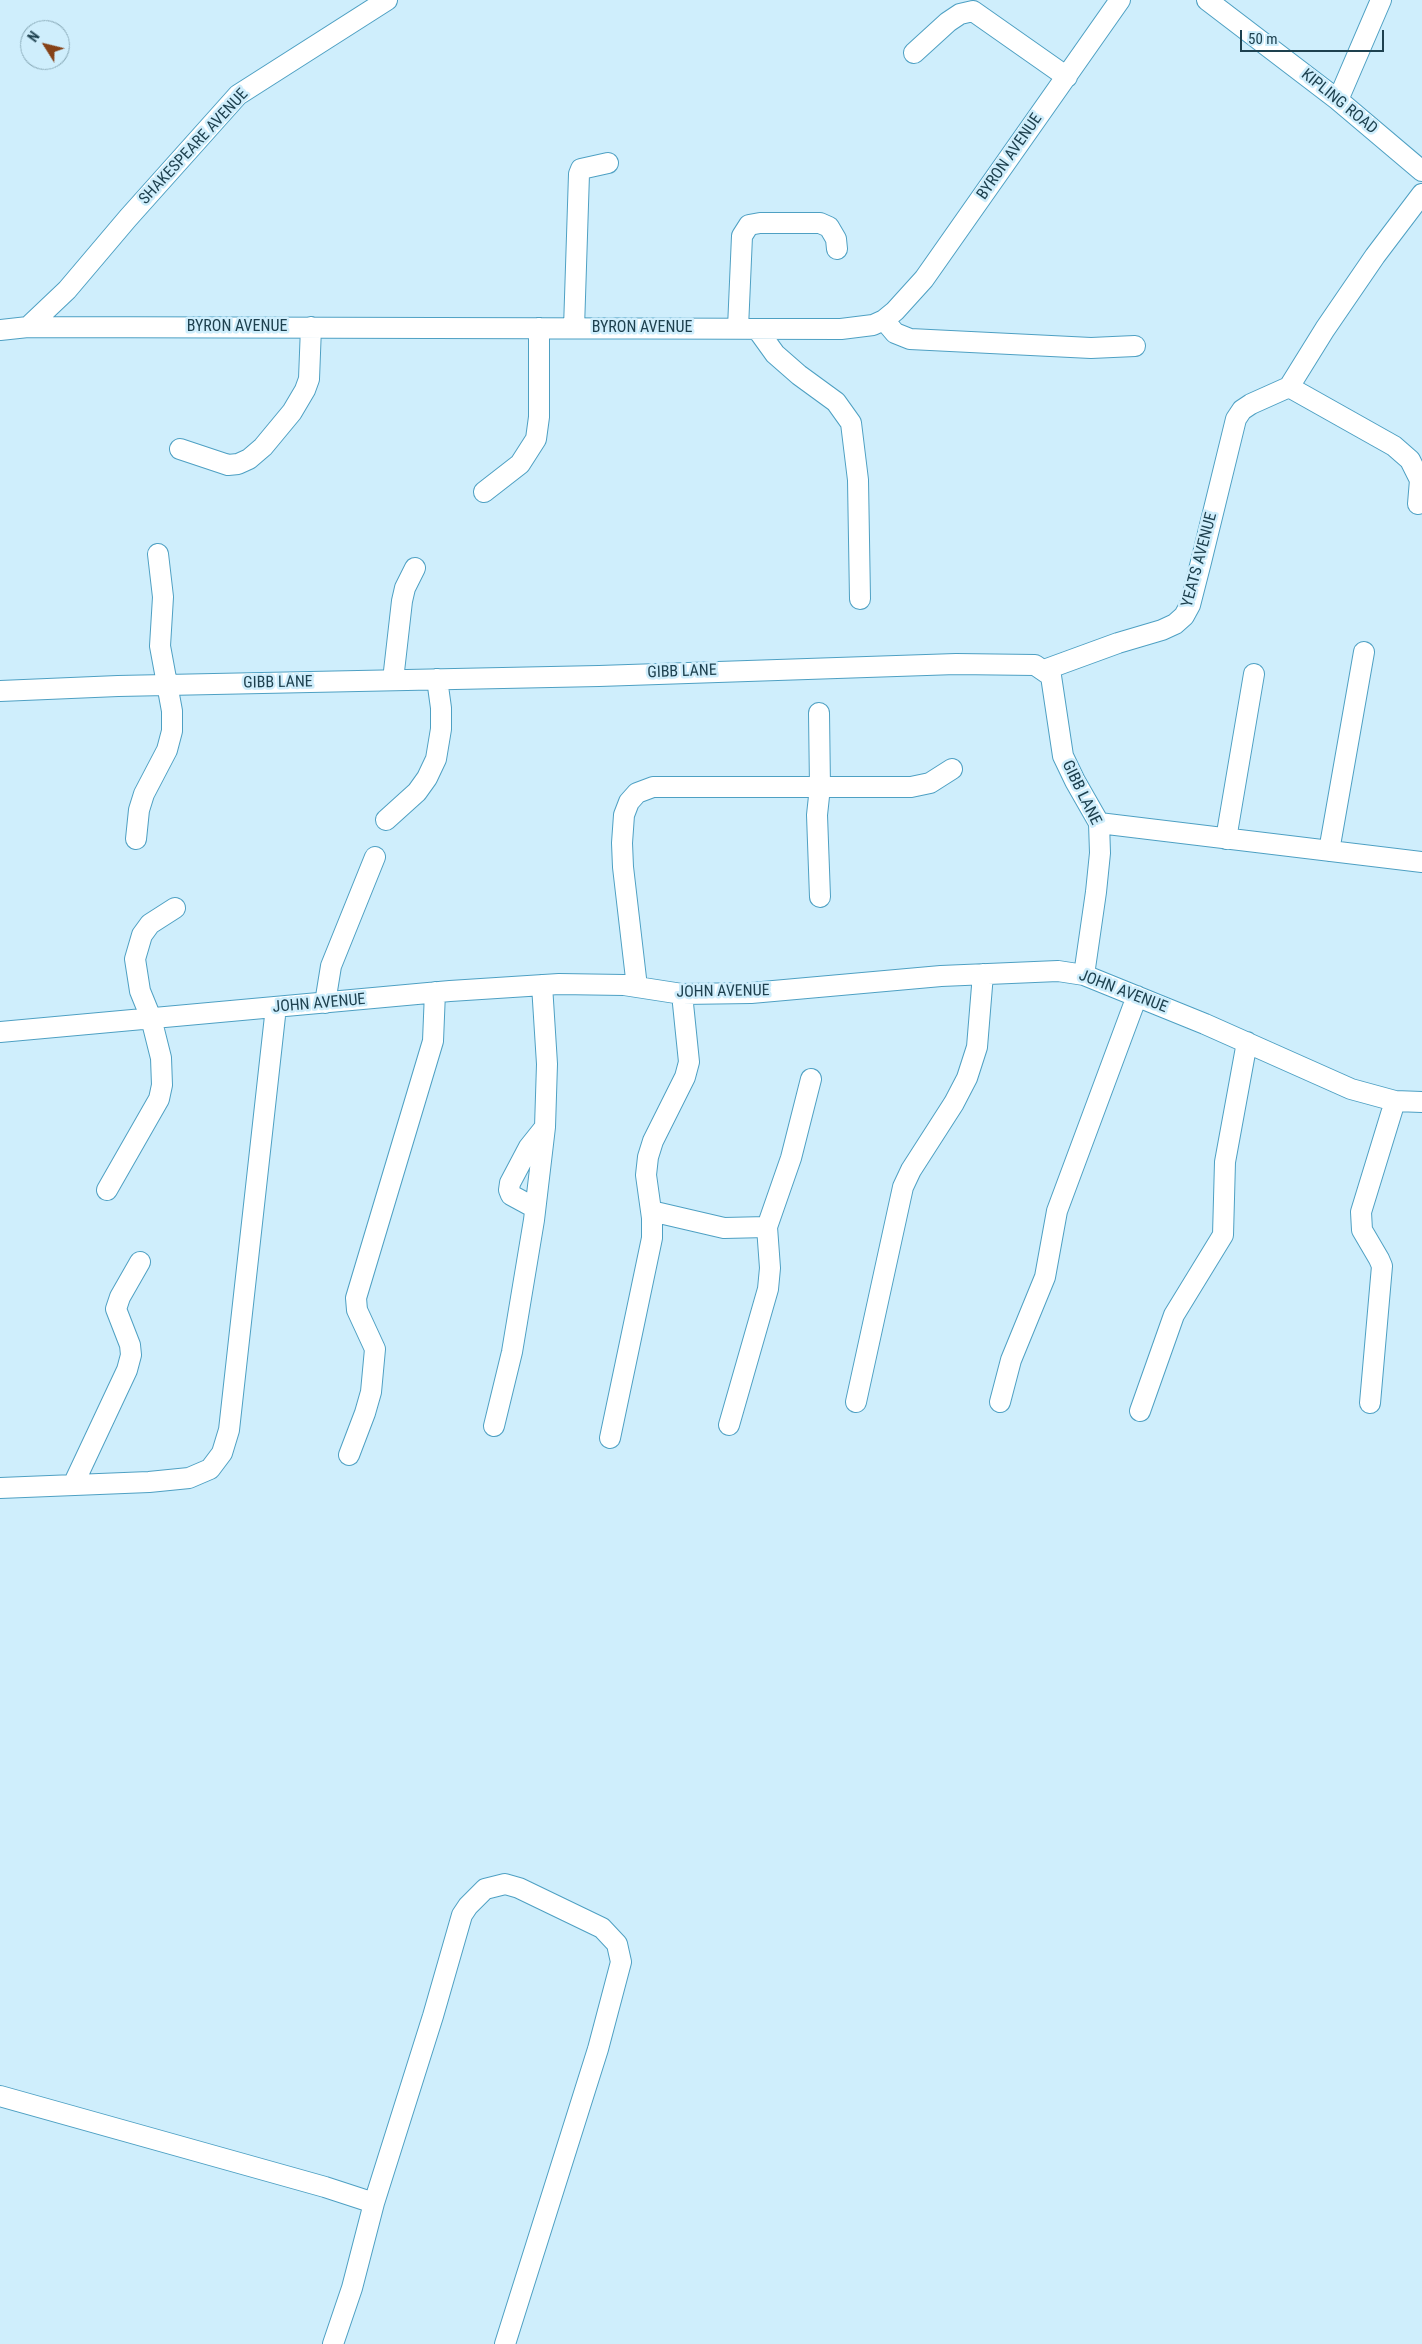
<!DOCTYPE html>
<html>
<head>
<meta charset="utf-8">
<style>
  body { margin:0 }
  #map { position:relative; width:1422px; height:2344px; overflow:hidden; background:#cfeefc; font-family:"Roboto Condensed",sans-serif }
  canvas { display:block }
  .north { position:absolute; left:20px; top:20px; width:50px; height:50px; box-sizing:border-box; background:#cfeefc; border:1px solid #88a9b7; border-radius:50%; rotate:306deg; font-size:14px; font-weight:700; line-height:20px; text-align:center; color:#1e414f }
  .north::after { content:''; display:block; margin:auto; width:18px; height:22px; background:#864218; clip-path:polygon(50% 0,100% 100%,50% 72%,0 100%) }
  .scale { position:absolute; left:1240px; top:30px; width:144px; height:22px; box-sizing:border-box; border:2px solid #1e414f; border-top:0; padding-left:6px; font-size:15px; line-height:18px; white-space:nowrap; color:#1e414f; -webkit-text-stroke:4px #cfeefc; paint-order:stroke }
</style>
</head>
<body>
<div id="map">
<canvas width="1422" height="2344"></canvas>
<div class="north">N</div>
<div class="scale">50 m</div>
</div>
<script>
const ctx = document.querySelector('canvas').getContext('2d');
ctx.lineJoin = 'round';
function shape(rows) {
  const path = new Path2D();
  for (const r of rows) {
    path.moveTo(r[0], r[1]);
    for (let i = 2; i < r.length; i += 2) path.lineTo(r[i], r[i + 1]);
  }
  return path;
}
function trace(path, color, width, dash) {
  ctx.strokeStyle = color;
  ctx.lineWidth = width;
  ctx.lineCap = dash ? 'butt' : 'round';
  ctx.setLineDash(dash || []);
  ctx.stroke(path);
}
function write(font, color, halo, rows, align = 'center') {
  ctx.font = font + ' "Roboto Condensed",sans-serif';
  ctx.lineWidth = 5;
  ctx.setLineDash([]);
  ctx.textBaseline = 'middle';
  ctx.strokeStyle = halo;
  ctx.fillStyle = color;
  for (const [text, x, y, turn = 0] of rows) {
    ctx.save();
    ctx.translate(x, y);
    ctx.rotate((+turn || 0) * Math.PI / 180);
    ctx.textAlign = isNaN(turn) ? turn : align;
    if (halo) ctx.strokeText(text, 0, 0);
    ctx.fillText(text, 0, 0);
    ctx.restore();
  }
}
const minor = shape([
  [1207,0,1338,100,1422,171],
  [914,53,948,22,960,14,973,11,1067,77],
  [1338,100,1381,0],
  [884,320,895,333,910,339,1091,348,1135,346],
  [28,327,67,290,128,218,238,95,387,0],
  [574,328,579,174,581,169,608,163],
  [738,328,742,236,749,225,760,223,820,223,829,227,836,239,837,249],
  [757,329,775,354,799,375,836,402,851,423,858,480,860,599],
  [0,330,28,327,841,329,873,325,884,320,895,311,924,279,1120,0],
  [1289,387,1325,329,1375,256,1422,194],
  [180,449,228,465,238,464,249,459,263,447,292,412,305,390,309,379,311,327],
  [484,492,520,464,536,439,539,417,539,328],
  [1044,670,1118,643,1162,630,1175,624,1184,616,1190,605,1201,562,1236,419,1242,410,1251,404,1289,387,1394,446,1410,460,1420,480,1418,504],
  [393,680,402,601,405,588,415,568],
  [0,691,118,686,599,676,956,664,1035,665,1051,676,1063,756,1075,781,1099,823,1100,853,1096,892,1084,975],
  [819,713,820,787,817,815,820,897],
  [386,820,417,792,427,778,436,759,441,729,441,708,437,679],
  [1099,823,1422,862],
  [136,839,139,810,144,794,167,750,172,731,172,711,160,646,163,597,158,554],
  [1226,839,1254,674],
  [1329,851,1364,652],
  [637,987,623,867,622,843,624,815,629,802,637,793,653,787,911,787,930,783,952,769],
  [325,1003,331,966,375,857],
  [0,1032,450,991,559,984,624,985,682,994,751,993,941,976,1058,971,1084,975,1205,1024,1351,1089,1395,1101,1422,1102],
  [107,1190,159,1099,162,1085,161,1058,151,1018,140,991,135,959,142,935,150,924,175,908],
  [535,1208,511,1195,509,1190,510,1183,529,1147,545,1127,547,1064,542,985],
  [651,1211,724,1228,767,1227],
  [856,1402,903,1187,911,1170,954,1103,967,1078,977,1047,983,974],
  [1000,1402,1011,1360,1045,1277,1057,1211,1137,996],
  [1370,1403,1382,1266,1379,1259,1362,1230,1361,1212,1395,1101],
  [1140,1411,1174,1315,1223,1235,1225,1162,1247,1042],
  [729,1425,768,1289,770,1268,767,1227,791,1158,811,1079],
  [494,1426,512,1352,534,1220,545,1127],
  [610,1438,652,1238,652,1218,646,1175,648,1157,653,1141,685,1077,689,1062,682,994],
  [349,1455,365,1413,371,1392,375,1349,357,1310,356,1298,433,1041,435,992],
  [73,1485,127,1370,131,1355,130,1345,116,1309,120,1297,140,1262],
  [0,1488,149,1482,189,1478,210,1469,222,1453,229,1430,276,1007],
  [0,2096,325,2187,374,2203],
  [333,2344,352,2288,374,2203,433,2016,462,1915,468,1906,485,1889,505,1884,519,1888,602,1928,617,1944,621,1962,598,2049,505,2344]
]);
trace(minor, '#4ea0c3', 22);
trace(minor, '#fff', 20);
write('16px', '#1e414f', '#cfeefc', [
  ["KIPLING ROAD",1339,102,39],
  ["SHAKESPEARE AVENUE",194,147,-47],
  ["BYRON AVENUE",1010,157,-55],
  ["BYRON AVENUE",237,327],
  ["BYRON AVENUE",642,328],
  ["YEATS AVENUE",1200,560,-75],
  ["GIBB LANE",682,672,-2],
  ["GIBB LANE",278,683,-1],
  ["GIBB LANE",1081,793,64],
  ["JOHN AVENUE",723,992,-1],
  ["JOHN AVENUE",1123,992,21],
  ["JOHN AVENUE",319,1004,-5]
]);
</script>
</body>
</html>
